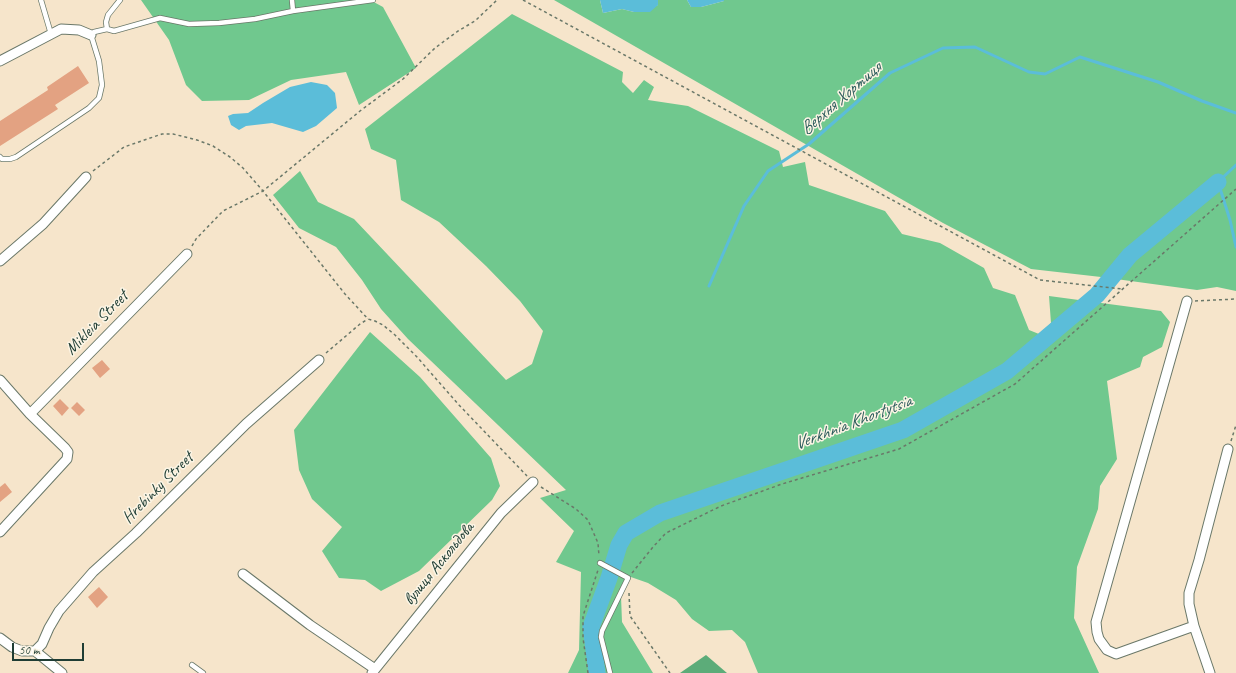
<!DOCTYPE html>
<html>
<head>
<meta charset="utf-8">
<style>
  body { margin:0 }
  #map { position:relative; width:1236px; height:673px; overflow:hidden; background:#f6e5cb; font-family:Caveat,sans-serif }
  canvas { display:block }
  .scale { position:absolute; left:12px; top:643px; width:72px; height:18px; box-sizing:border-box; border:2px solid #1f3d34; border-top:0; padding-left:5px; font-size:12px; line-height:14px; white-space:nowrap; color:#1f3d34; -webkit-text-stroke:3px #fcf5e5; paint-order:stroke }
</style>
</head>
<body>
<div id="map">
<canvas width="1236" height="673"></canvas>
<div class="scale">50 m</div>
</div>
<script>
const ctx = document.querySelector('canvas').getContext('2d');
ctx.lineJoin = 'round';
function fillPath(path, color) {
  ctx.fillStyle = color;
  ctx.fill(path, 'evenodd');
}
function shape(rows) {
  const path = new Path2D();
  for (const r of rows) {
    path.moveTo(r[0], r[1]);
    for (let i = 2; i < r.length; i += 2) path.lineTo(r[i], r[i + 1]);
  }
  return path;
}
function trace(path, color, width, dash) {
  ctx.strokeStyle = color;
  ctx.lineWidth = width;
  ctx.lineCap = dash ? 'butt' : 'round';
  ctx.setLineDash(dash || []);
  ctx.stroke(path);
}
function write(font, color, halo, rows, align = 'center') {
  ctx.font = font + ' Caveat,sans-serif';
  ctx.lineWidth = 3;
  ctx.setLineDash([]);
  ctx.textBaseline = 'middle';
  ctx.strokeStyle = halo;
  ctx.fillStyle = color;
  for (const [text, x, y, turn = 0] of rows) {
    ctx.save();
    ctx.translate(x, y);
    ctx.rotate((+turn || 0) * Math.PI / 180);
    ctx.textAlign = isNaN(turn) ? turn : align;
    if (halo) ctx.strokeText(text, 0, 0);
    ctx.fillText(text, 0, 0);
    ctx.restore();
  }
}
fillPath(shape([
  [141,0,370,0,383,7,416,68,359,105,346,72,291,80,249,100,202,101,186,85,169,40],
  [554,0,600,0,603,13,622,9,634,12,658,5,658,0,687,0,691,7,701,7,724,1,724,0,1236,0,1236,291,1217,287,1197,290,1101,277,1031,269,943,223],
  [512,14,623,72,622,82,633,93,644,80,654,87,648,100,688,106,779,151,783,167,805,162,809,185,885,211,902,234,940,243,984,268,993,288,1015,295,1029,330,1039,334,1051,323,1049,296,1161,311,1170,322,1162,347,1143,357,1140,367,1107,381,1117,459,1100,486,1098,509,1077,567,1074,618,1099,673,758,673,745,642,732,630,709,631,692,619,676,600,648,583,628,576,621,596,622,622,653,673,568,673,579,650,581,572,556,562,574,531,540,498,566,490,408,339,381,309,362,280,336,247,299,228,273,195,300,171,318,202,354,219,506,380,532,364,543,331,520,301,486,266,439,222,401,200,396,160,371,149,365,129],
  [370,332,420,377,491,458,500,486,492,500,419,571,381,591,365,580,339,578,322,551,342,527,312,499,299,470,294,430]
]), '#70c88e');
fillPath(shape([
  [706,655,727,673,680,673]
]), '#5cac79');
fillPath(shape([
  [600,0,658,0,658,5,650,12,634,12,622,9,603,13],
  [687,0,724,0,724,1,701,7,691,7],
  [311,82,327,85,335,93,337,108,316,126,303,132,272,123,246,126,239,130,231,125,228,116,233,114,248,113,263,103,290,87]
]), '#5bbdd9');
trace(shape([
  [1236,165,1218,182,1230,220,1236,247],
  [709,286,744,206,768,171,809,144,890,73,943,48,975,47,1029,72,1045,74,1080,57,1158,82,1202,101,1236,113]
]), '#5bbdd9', 3);
trace(shape([
  [597,673,591,627,609,578,619,545,626,533,660,513,903,430,1007,371,1097,295,1130,255,1218,182]
]), '#5bbdd9', 17);
fillPath(shape([
  [78,66,89,83,55,105,58,109,0,146,0,121,48,90,47,87],
  [102,360,110,369,100,378,92,368],
  [60,399,69,408,62,416,53,406],
  [77,402,85,410,79,416,71,408],
  [5,483,12,492,0,502,0,487],
  [99,587,108,597,97,608,88,597]
]), '#e3a282');
const service = shape([
  [41,0,51,34],
  [292,0,293,11],
  [107,29,106,22,108,15,120,0],
  [0,157,2,159,10,159,16,157,89,108,99,98,102,85,99,61,91,35,94,32,107,29,114,31,160,18,189,24,219,23,255,19,293,11,373,0],
  [600,563,628,578,602,631,601,637,610,673],
  [192,665,203,673]
]);
const minor = shape([
  [0,61,61,29,79,30,91,35],
  [0,261,43,224,86,177],
  [1187,301,1096,622,1097,632,1099,639,1107,650,1116,654,1194,626],
  [0,380,30,414,65,448,68,452,67,459,0,532],
  [30,414,187,254],
  [243,574,310,625,375,669],
  [0,638,12,647,22,651,35,651,62,673],
  [35,651,42,644,49,628,59,611,93,572,136,533,246,424,319,360],
  [372,673,501,513,533,482],
  [1210,673,1194,626,1189,604,1189,593,1199,560,1228,449]
]);
trace(service, '#6a7869', 6);
trace(minor, '#6a7869', 11);
trace(shape([
  [523,0,1040,280,1122,289],
  [93,171,124,147,162,134,173,134,197,140,213,146,230,157,243,168,263,191,345,294,368,319,375,321,383,325,395,335,417,357,459,405,527,476],
  [192,246,196,239,223,211,263,191,360,111,403,79,435,48,458,31,475,21,497,0],
  [1195,301,1236,299],
  [326,353,360,324,368,319],
  [1231,441,1236,425],
  [541,487,576,509,588,520,598,543,599,556],
  [632,573,653,547,666,533,721,506,782,484,899,449,1015,384,1236,189],
  [629,593,630,616,670,673],
  [588,673,583,638,583,616,598,570]
]), '#6a7869', 1.5, [3, 3]);
trace(service, '#fff', 4.5);
trace(minor, '#fff', 9);
write('17px', '#1f3d34', '#fcf5e5', [
  ["Mikleia Street",97,323,-46],
  ["Hrebinky Street",158,488,-45],
  ["вулиця Аскольдова",439,564,-51]
]);
write('italic 18px', '#2e5d5d', '#fcf5e5', [
  ["Верхня Хортиця",841,99,-41],
  ["Verkhnia Khortytsia",853,423,-21]
]);
</script>
</body>
</html>
